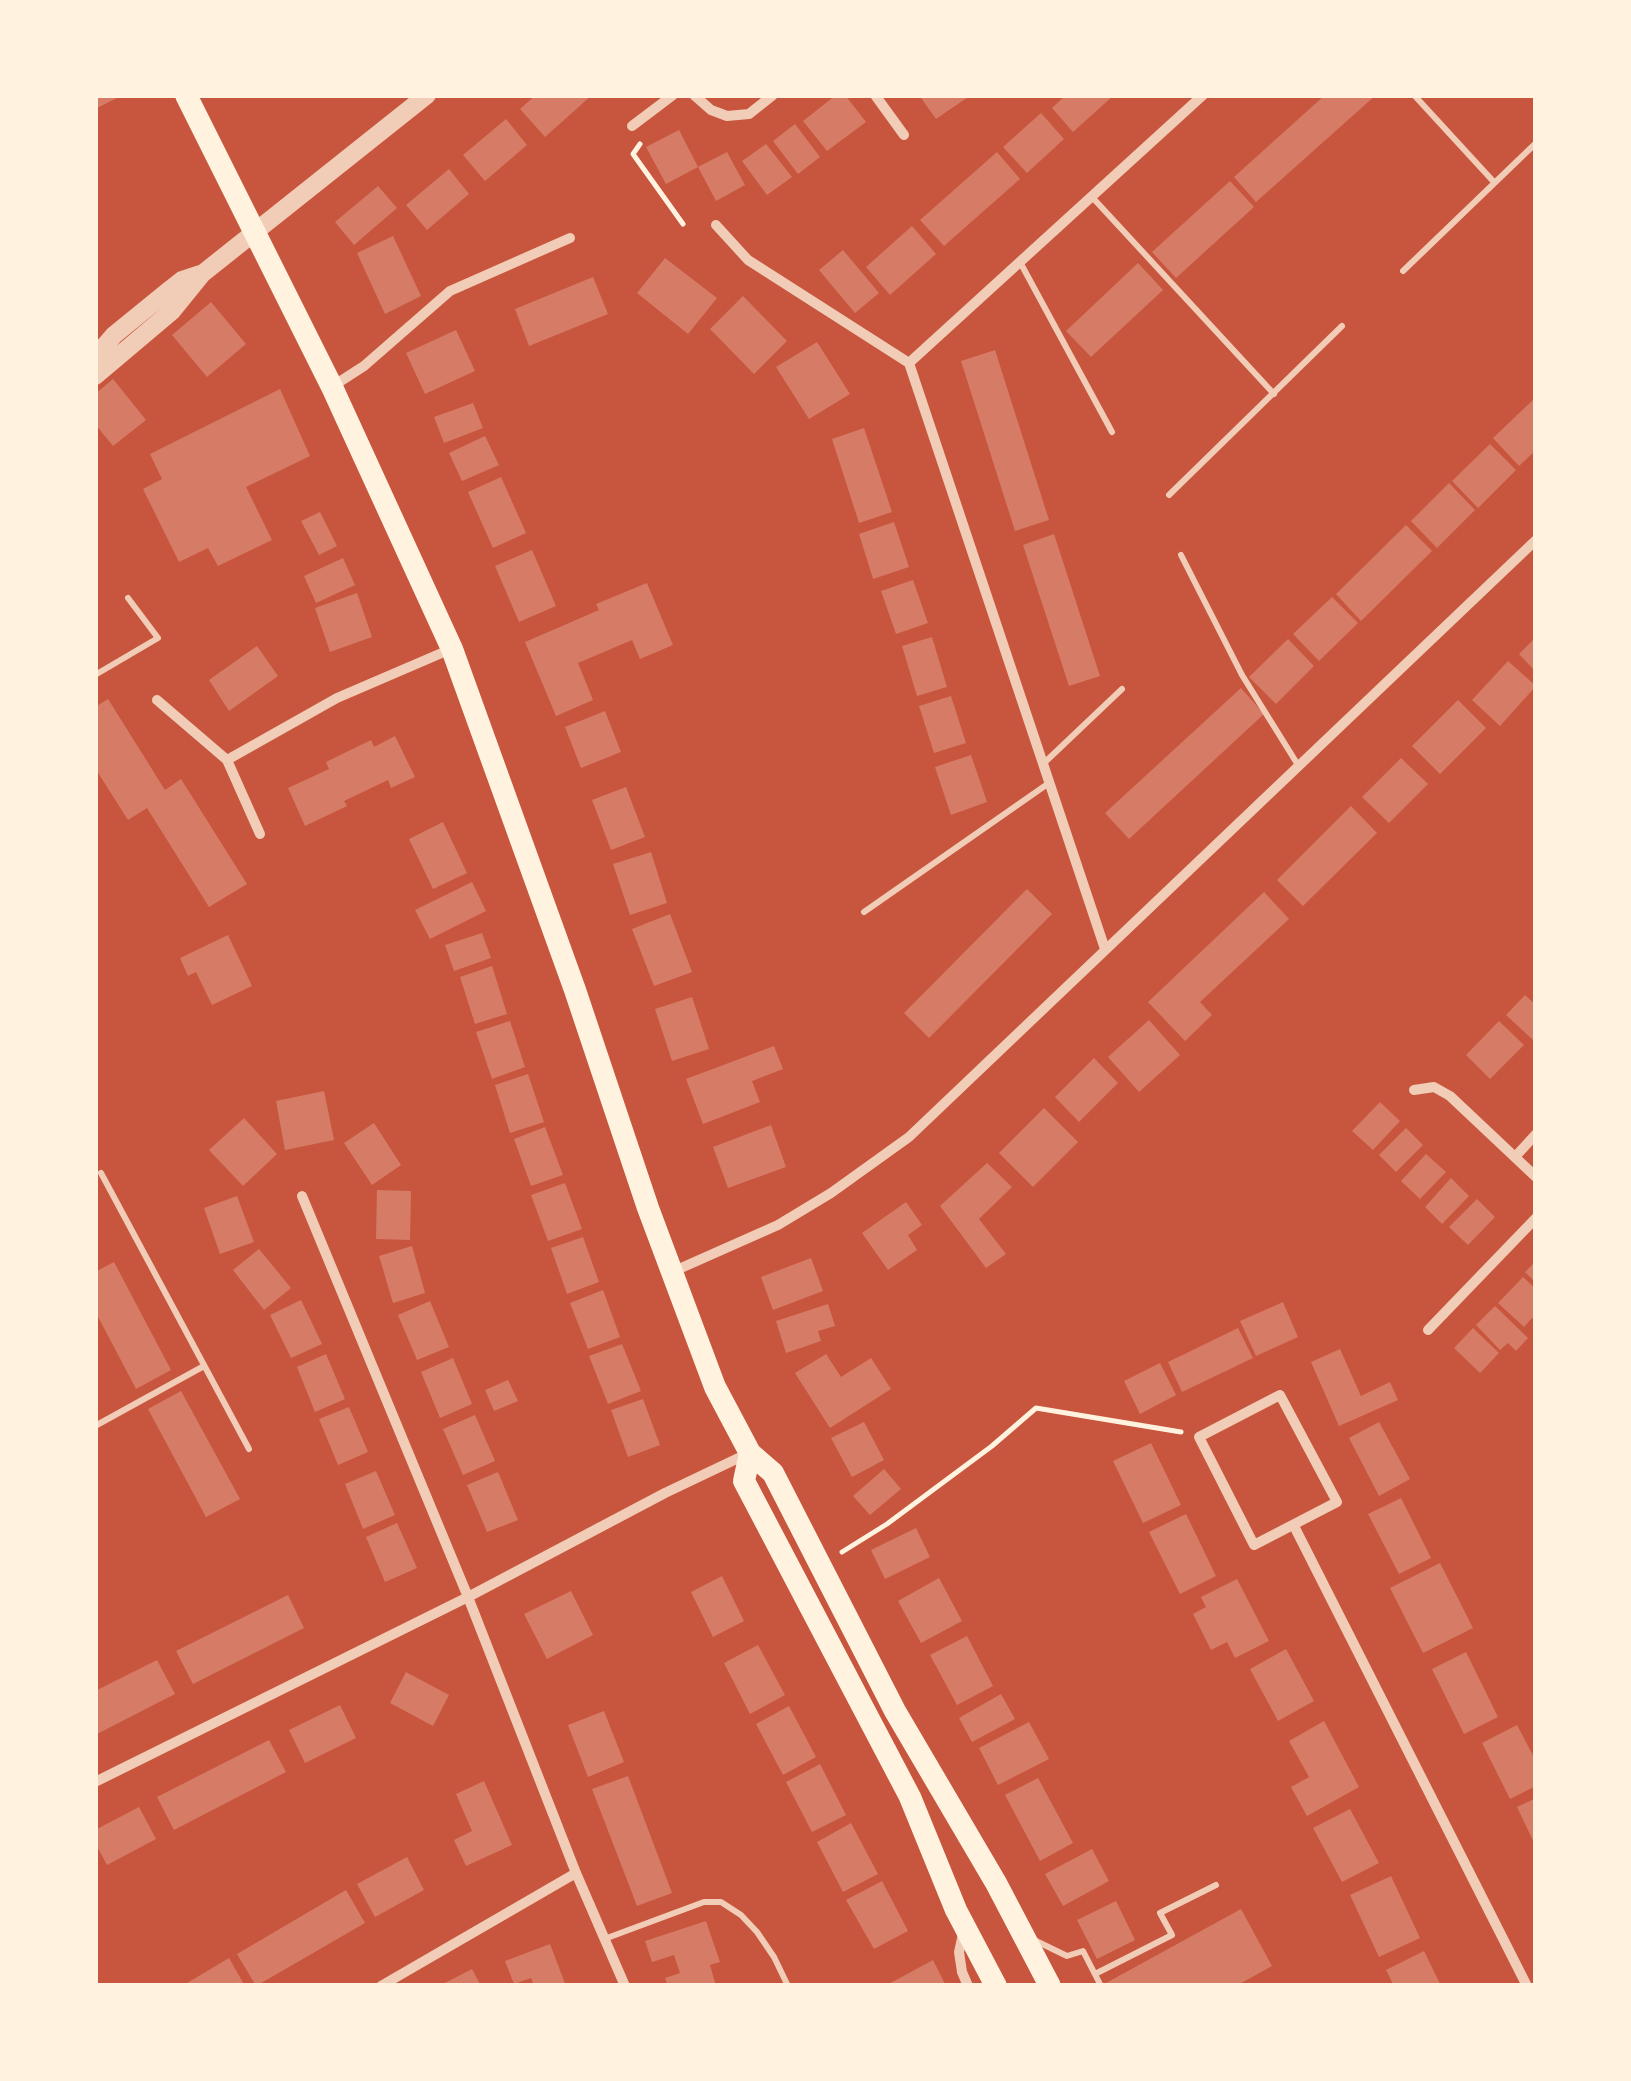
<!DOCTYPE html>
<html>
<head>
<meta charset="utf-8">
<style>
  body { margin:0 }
  #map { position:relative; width:1631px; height:2081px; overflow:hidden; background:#c8553d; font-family:Lato,sans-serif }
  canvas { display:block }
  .frame { position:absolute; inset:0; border:98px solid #fff3e0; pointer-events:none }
</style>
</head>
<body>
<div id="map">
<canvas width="1631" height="2081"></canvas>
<div class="frame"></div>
</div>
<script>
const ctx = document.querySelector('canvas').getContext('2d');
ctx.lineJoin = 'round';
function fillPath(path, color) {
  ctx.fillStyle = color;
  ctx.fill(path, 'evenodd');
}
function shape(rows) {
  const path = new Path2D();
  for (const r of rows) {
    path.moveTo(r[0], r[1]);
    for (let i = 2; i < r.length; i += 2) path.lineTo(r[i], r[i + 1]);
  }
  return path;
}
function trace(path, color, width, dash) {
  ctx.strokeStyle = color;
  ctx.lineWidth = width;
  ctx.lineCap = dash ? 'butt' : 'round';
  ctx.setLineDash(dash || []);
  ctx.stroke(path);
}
fillPath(shape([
  [95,95,123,95,95,109],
  [536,95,592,95,545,137,520,109],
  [836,95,845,95,866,122,827,151,803,121],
  [919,95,971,95,936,119],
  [1066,95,1114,95,1073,132,1052,108],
  [1325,95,1376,95,1256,202,1234,177],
  [1041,113,1064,139,1027,173,1003,147],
  [506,119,527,145,485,181,463,155],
  [795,124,820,157,798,174,773,141],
  [679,130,698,167,666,184,646,147],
  [766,144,792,177,767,195,742,161],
  [727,152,745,185,716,201,698,167],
  [997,152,1020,179,944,246,920,220],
  [449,169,469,194,427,230,406,205],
  [1230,181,1254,207,1176,278,1152,252],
  [378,186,397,208,354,245,335,222],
  [912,226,936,254,890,295,866,267],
  [393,236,421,296,385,314,357,253],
  [843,250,879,293,855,313,819,270],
  [665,258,717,298,688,334,637,293],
  [1138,263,1163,290,1091,357,1066,331],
  [593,277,608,314,529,346,515,309],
  [743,296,787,341,754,374,710,329],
  [211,302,246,344,207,377,172,335],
  [456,330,475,371,425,394,406,353],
  [817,342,850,394,809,419,776,367],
  [995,350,1049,520,1015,531,961,361],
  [113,379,146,420,113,446,95,424,95,394],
  [280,389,310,456,246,487,272,540,218,566,208,548,179,562,143,489,162,479,150,454],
  [1536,397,1536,450,1519,466,1493,438],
  [473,403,483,428,444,443,434,417],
  [864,428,892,512,859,523,832,439],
  [485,436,499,465,462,481,449,453],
  [1490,444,1516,470,1478,508,1452,481],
  [501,477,526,533,493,548,468,492],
  [1449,483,1475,510,1437,548,1411,521],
  [320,512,337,546,319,555,301,521],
  [894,522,909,567,873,579,859,534],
  [1406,525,1432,551,1361,621,1336,594],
  [1054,534,1100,676,1069,686,1023,545],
  [532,550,556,606,519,622,495,566],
  [343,558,355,585,316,603,304,576],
  [913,580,928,623,896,634,881,591],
  [647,583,673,645,640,659,632,640,578,663,593,700,556,716,525,642,599,610,596,604],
  [357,593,372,637,330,652,315,608],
  [1332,597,1358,623,1319,661,1293,634],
  [932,637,947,687,917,696,902,646],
  [1536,637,1536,672,1519,654],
  [1288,639,1314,666,1276,704,1249,677],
  [257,646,278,676,229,711,209,680],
  [1508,661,1536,686,1500,726,1472,700],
  [1241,688,1264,714,1129,839,1105,813],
  [951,696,966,743,934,753,919,706],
  [108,699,165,790,181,779,247,884,209,907,147,808,128,820,95,768,95,707],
  [1458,700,1486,728,1440,774,1412,746],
  [605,711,621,752,581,768,565,727],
  [395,736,415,777,391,788,388,780,344,801,347,806,305,826,288,788,329,769,326,762,371,740,374,747],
  [971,755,987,802,951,815,935,767],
  [1401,758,1428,784,1389,823,1362,797],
  [626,787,645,837,611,850,592,800],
  [1351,806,1377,833,1303,906,1277,880],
  [443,822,467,873,433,889,409,839],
  [651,852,667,903,630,915,613,864],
  [472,882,486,911,430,939,415,910],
  [1027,889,1052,914,929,1038,904,1013],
  [1264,892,1289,919,1200,1002,1212,1015,1185,1041,1148,1002],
  [670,914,692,972,654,986,632,929],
  [482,933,491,958,454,971,445,945],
  [228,935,252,986,212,1005,196,972,188,976,180,958],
  [492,966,507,1014,475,1024,460,977],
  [1525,995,1536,1005,1536,1036,1533,1040,1506,1015],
  [692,997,709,1049,672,1061,655,1009],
  [1149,1020,1180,1055,1139,1092,1108,1057],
  [510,1021,525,1067,492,1079,476,1032],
  [1499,1021,1524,1045,1490,1079,1466,1055],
  [774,1046,783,1069,752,1081,760,1102,703,1124,686,1079],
  [1094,1058,1118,1083,1079,1122,1055,1097],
  [528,1074,544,1122,510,1133,495,1085],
  [324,1091,334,1140,285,1150,276,1101],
  [1380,1102,1400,1121,1373,1150,1352,1131],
  [1044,1108,1078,1142,1033,1187,999,1153],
  [244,1118,277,1154,243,1186,209,1150],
  [374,1123,401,1165,372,1185,344,1143],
  [771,1125,786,1167,728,1188,713,1147],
  [545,1127,563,1175,531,1186,514,1139],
  [1406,1128,1423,1145,1396,1172,1379,1155],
  [1426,1154,1446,1172,1420,1199,1401,1181],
  [987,1163,1012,1187,979,1219,1006,1254,986,1268,940,1206],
  [1451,1178,1469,1196,1442,1224,1425,1207],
  [565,1183,582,1229,548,1241,531,1195],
  [377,1190,411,1191,410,1240,376,1239],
  [237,1196,254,1242,220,1254,204,1208],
  [1477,1199,1495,1217,1468,1245,1449,1227],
  [906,1202,922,1225,908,1235,917,1250,888,1270,862,1233],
  [583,1237,599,1282,567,1294,551,1248],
  [412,1246,425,1293,393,1303,379,1256],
  [259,1249,291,1288,264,1310,233,1270],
  [811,1258,823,1291,773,1310,761,1277],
  [1536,1261,1536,1283,1525,1272],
  [114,1262,171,1370,136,1389,95,1311,95,1272],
  [1523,1277,1536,1289,1536,1322,1532,1318,1524,1327,1498,1303],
  [603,1290,620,1337,588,1349,570,1303],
  [301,1300,322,1344,291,1358,270,1315],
  [430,1301,449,1347,417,1360,398,1315],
  [1283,1302,1298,1337,1256,1356,1240,1321],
  [828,1304,835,1326,818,1331,821,1341,786,1353,776,1321],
  [1495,1306,1528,1338,1516,1351,1508,1343,1500,1350,1476,1325],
  [1238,1328,1253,1358,1182,1392,1168,1362],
  [1473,1328,1499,1353,1480,1373,1454,1348],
  [622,1344,641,1391,608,1404,589,1356],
  [1340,1349,1361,1396,1390,1382,1398,1400,1339,1426,1311,1362],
  [326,1354,345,1399,315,1412,297,1367],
  [826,1354,841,1377,871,1358,891,1389,830,1428,795,1373],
  [453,1358,472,1404,440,1418,421,1372],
  [1160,1363,1176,1395,1140,1414,1124,1381],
  [508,1380,518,1401,494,1411,485,1390],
  [181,1391,240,1499,206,1517,148,1409],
  [643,1399,660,1445,628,1457,611,1410],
  [349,1407,368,1452,338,1465,319,1419],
  [475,1415,495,1461,463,1475,443,1429],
  [864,1422,884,1460,852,1477,831,1438],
  [1379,1422,1410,1479,1379,1496,1349,1438],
  [1151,1443,1181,1505,1143,1523,1113,1461],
  [884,1469,901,1489,870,1515,853,1496],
  [376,1471,395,1515,363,1529,345,1484],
  [498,1472,518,1520,487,1532,467,1485],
  [1401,1498,1431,1558,1399,1574,1368,1514],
  [1186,1514,1216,1576,1180,1594,1149,1532],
  [397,1523,417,1568,385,1582,366,1537],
  [916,1528,930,1557,885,1579,871,1550],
  [1440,1563,1473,1628,1423,1653,1390,1588],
  [722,1576,744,1621,713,1637,691,1592],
  [939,1578,962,1621,921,1643,898,1601],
  [1237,1579,1269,1641,1235,1658,1227,1642,1211,1650,1193,1614,1206,1607,1201,1597],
  [571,1591,593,1635,547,1659,524,1614],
  [288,1595,304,1628,193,1684,176,1651],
  [967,1636,993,1686,957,1705,930,1655],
  [758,1645,785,1695,750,1714,724,1663],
  [1286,1649,1314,1701,1278,1721,1250,1669],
  [1466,1652,1498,1717,1464,1734,1432,1669],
  [157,1660,175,1694,95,1735,95,1691],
  [406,1672,449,1695,433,1726,390,1703],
  [1001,1694,1015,1719,972,1742,959,1718],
  [340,1705,356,1738,305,1763,289,1730],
  [789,1706,816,1757,783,1775,756,1724],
  [604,1711,624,1762,588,1777,568,1725],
  [1324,1721,1359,1787,1307,1816,1291,1787,1309,1777,1289,1741],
  [1029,1722,1049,1759,998,1785,979,1748],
  [1517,1725,1536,1761,1536,1786,1510,1799,1482,1743],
  [269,1740,286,1772,174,1830,157,1797],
  [820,1764,846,1815,812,1832,786,1782],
  [628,1776,672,1893,637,1906,592,1789],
  [1038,1778,1073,1843,1040,1861,1005,1795],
  [484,1781,512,1845,466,1866,454,1840,472,1831,456,1794],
  [1536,1798,1536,1847,1517,1807],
  [139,1807,156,1839,107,1865,95,1843,95,1830],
  [1350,1809,1379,1863,1342,1882,1313,1828],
  [851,1823,878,1874,843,1892,817,1842],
  [1092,1849,1109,1881,1063,1906,1045,1874],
  [407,1857,424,1890,375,1917,357,1884],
  [1391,1876,1420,1938,1379,1957,1350,1895],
  [882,1881,908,1931,874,1949,846,1900],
  [346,1890,365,1923,256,1986,237,1954],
  [1116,1901,1135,1940,1097,1959,1077,1920],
  [1241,1909,1272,1966,1236,1986,1108,1986,1106,1983],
  [706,1921,720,1962,710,1965,716,1986,668,1986,665,1978,680,1973,674,1955,652,1962,645,1941],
  [550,1944,566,1986,534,1986,531,1978,514,1984,505,1961],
  [1424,1951,1441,1986,1394,1986,1386,1970],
  [229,1958,245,1986,182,1986],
  [933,1960,946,1986,885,1986],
  [472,1969,481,1986,439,1986]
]), '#d67c66');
trace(shape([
  [640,144,633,154,683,224],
  [842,1552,887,1524,992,1446,1036,1408,1181,1432]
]), '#fff3e0', 5);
trace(shape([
  [1414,95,1493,181],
  [1092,197,1274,394],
  [1020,262,1112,432],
  [1403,271,1536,143],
  [1169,495,1342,326],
  [1181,555,1242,675,1298,765],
  [95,675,158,638,128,598],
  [1043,764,1122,689],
  [864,912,1049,783],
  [101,1173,249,1449],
  [95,1426,204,1366],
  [607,1938,704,1902,721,1902,741,1915,757,1932,774,1957,788,1986],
  [1032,1939,1067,1956,1083,1951,1101,1986],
  [1095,1974,1172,1935,1160,1913,1216,1885]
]), '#f1ccb7', 6);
trace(shape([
  [694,95,711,110,727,116,749,114,773,95],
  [875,95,904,135],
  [632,126,673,95],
  [716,225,748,260,909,363],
  [333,386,364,366,450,291,570,238],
  [157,700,227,760,260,834],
  [227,760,337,698,451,649],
  [1105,949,909,363,1203,95],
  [1414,1090,1434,1087,1450,1096,1536,1177],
  [1515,1157,1536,1134],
  [302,1196,468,1597,576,1873,625,1986],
  [672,1272,778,1225,831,1193,909,1137,1536,540],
  [1428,1330,1536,1218],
  [1280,1395,1337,1502,1254,1545,1199,1437,1280,1395],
  [1294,1526,1527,1986],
  [95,1782,468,1597,665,1493,749,1453],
  [963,1934,959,1952,962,1972,968,1986],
  [381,1986,576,1873]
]), '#f1ccb7', 10);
trace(shape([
  [95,357,114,335,168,291,182,280,200,274],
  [95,376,172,311,202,274,427,95]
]), '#f1ccb7', 18);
trace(shape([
  [186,95,332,387,452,649,575,990,648,1208,715,1387,750,1453,773,1473,895,1711,996,1883,1050,1986],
  [750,1453,744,1481,910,1797,956,1910,996,1986]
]), '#fff3e0', 22);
</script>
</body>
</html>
